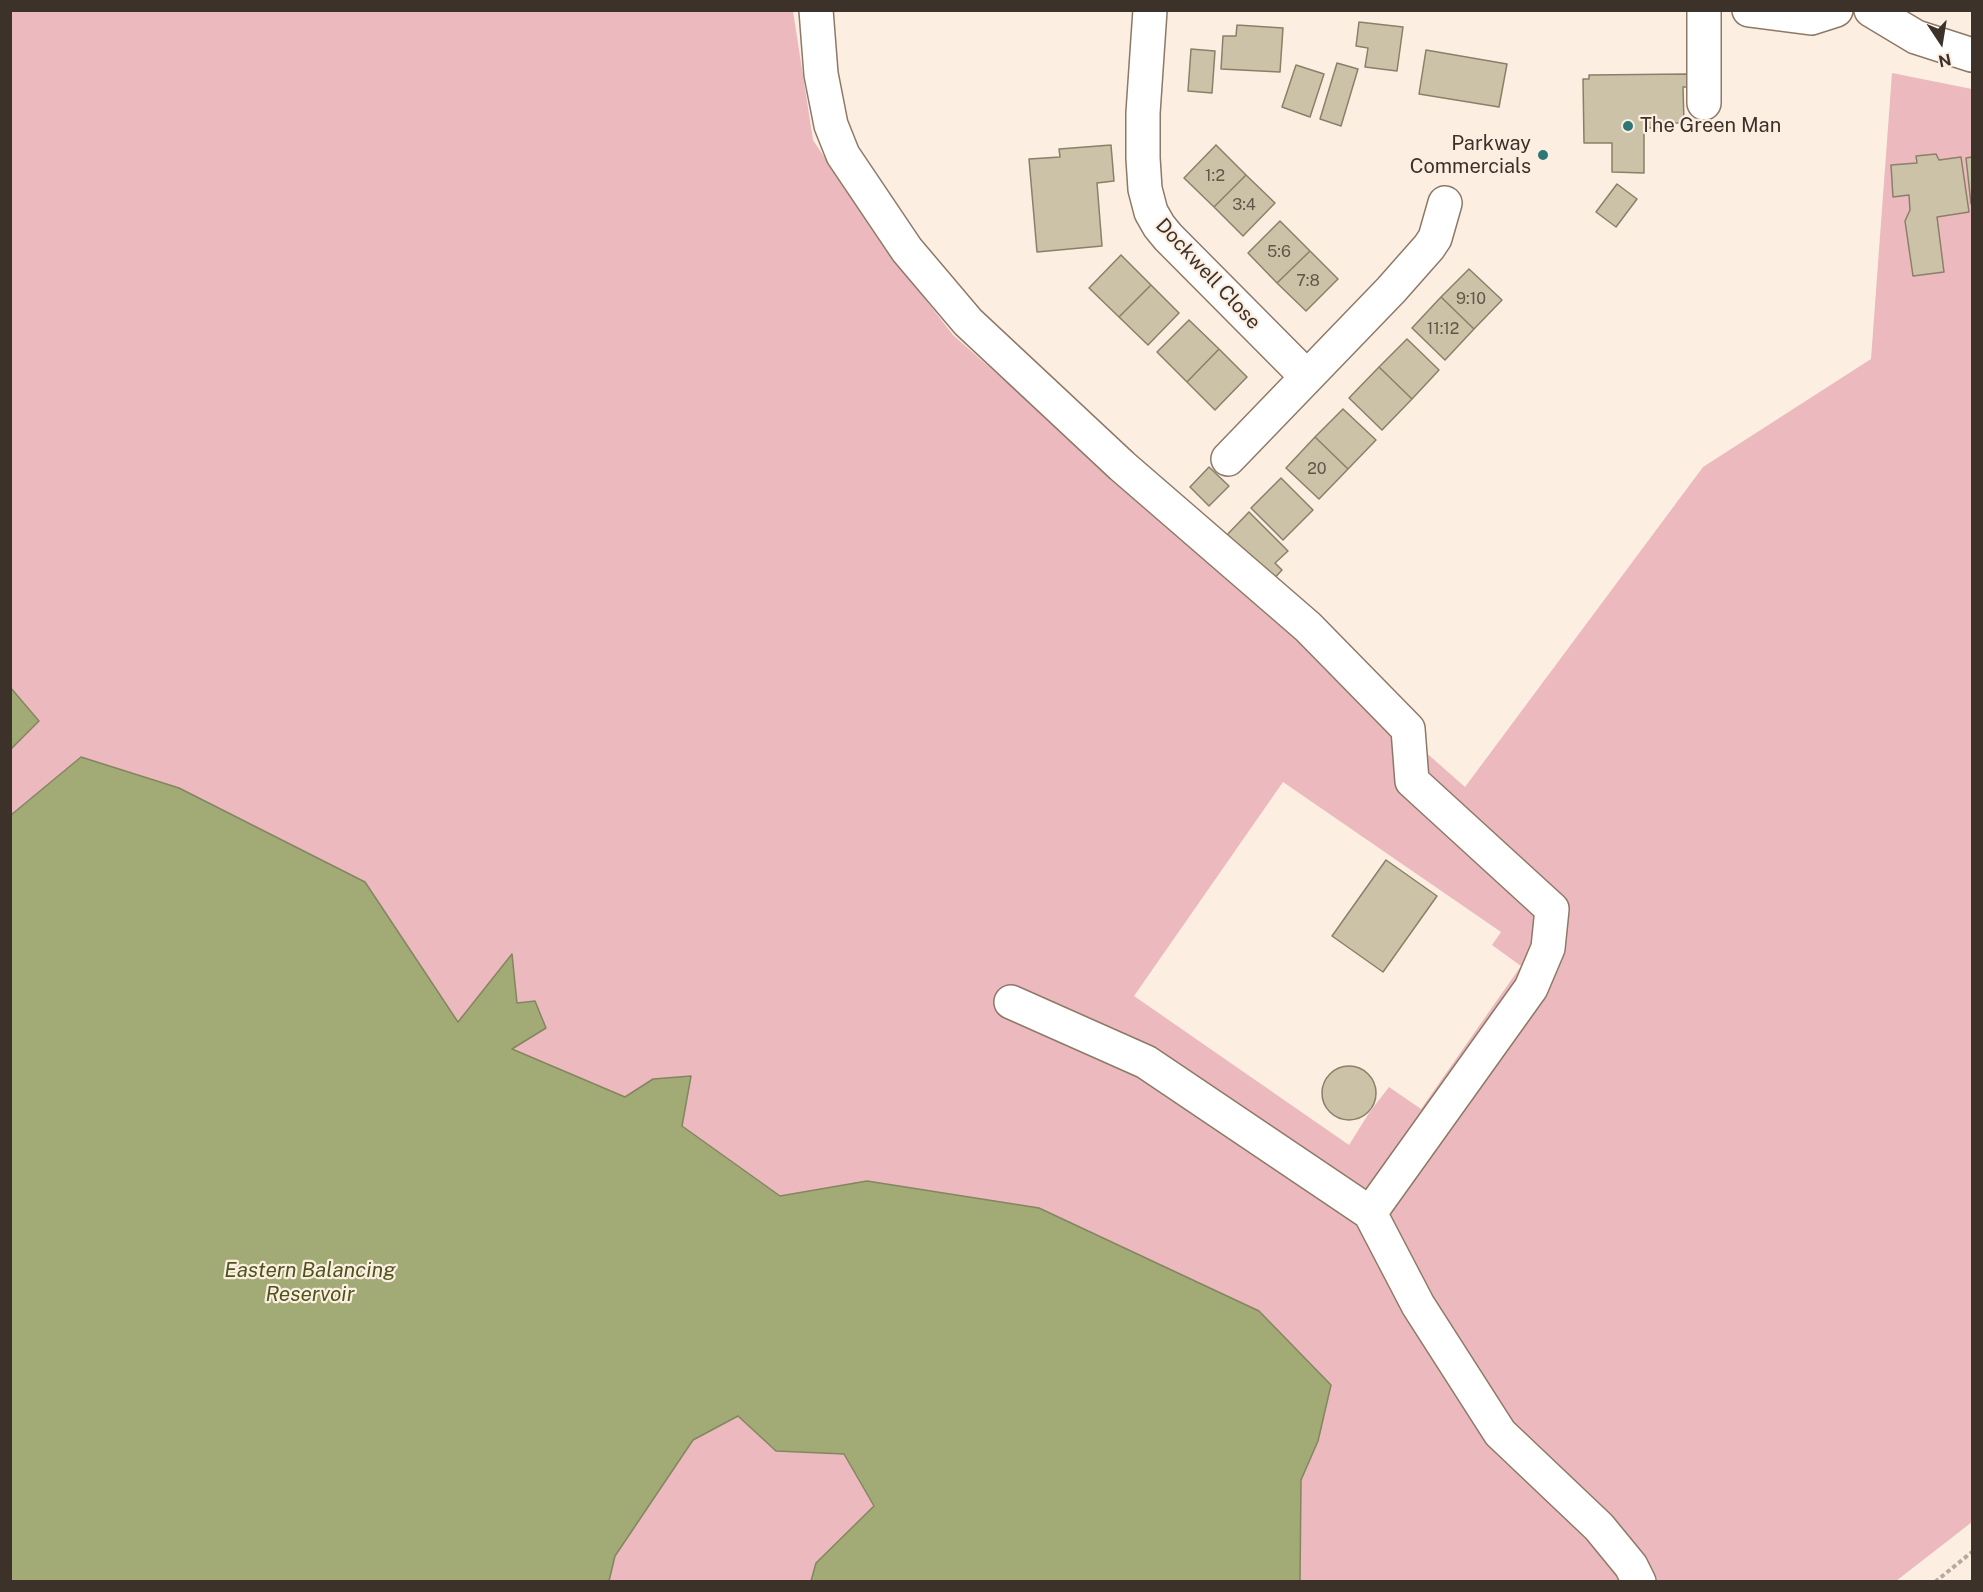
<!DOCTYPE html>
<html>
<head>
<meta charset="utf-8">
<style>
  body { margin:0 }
  #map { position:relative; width:1983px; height:1592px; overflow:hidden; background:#fdeee2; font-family:"Public Sans",sans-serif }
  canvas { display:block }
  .frame { position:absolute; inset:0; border:12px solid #3c322a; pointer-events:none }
  .north { position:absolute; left:1911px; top:12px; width:60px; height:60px; -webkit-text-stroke:4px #fdeee2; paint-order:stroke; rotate:168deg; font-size:16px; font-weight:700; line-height:24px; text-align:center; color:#3c322a }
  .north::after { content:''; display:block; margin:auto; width:21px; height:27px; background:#3c322a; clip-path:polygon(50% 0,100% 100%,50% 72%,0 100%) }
</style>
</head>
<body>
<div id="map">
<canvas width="1983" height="1592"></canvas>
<div class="frame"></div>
<div class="north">N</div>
</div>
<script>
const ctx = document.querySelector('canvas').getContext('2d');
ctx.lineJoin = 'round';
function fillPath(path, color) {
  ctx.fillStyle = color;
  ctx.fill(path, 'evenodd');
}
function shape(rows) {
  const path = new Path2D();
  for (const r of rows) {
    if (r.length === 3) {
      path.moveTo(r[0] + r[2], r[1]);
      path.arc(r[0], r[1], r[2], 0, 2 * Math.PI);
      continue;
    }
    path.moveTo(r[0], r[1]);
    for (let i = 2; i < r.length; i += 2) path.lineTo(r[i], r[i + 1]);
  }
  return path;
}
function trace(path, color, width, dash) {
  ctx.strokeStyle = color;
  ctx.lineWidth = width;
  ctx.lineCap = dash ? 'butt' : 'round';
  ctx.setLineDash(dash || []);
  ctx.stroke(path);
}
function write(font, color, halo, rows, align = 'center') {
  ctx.font = font + ' "Public Sans",sans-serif';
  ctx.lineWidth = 4.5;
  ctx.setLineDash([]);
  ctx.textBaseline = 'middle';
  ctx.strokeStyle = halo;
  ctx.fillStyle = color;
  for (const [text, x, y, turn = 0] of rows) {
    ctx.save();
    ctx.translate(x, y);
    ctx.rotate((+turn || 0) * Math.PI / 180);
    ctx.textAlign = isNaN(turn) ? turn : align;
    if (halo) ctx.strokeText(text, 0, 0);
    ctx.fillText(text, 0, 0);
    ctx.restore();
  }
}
fillPath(shape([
  [11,11,793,11,813,140,883,245,953,335,1465,787,1703,467,1871,359,1892,73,1972,89,1972,1522,1896,1581,1300,1581,1301,1480,1318,1441,867,1181,780,1196,682,1126,690,1077,653,1079,625,1097,512,1049,517,1004,512,955,459,1022,365,882,81,757,11,815,11,749,39,720,10,687],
  [1283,782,1501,932,1492,945,1521,966,1421,1109,1389,1087,1369,1113,1349,1145,1134,996],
  [738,1416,776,1451,844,1454,874,1506,817,1563,811,1581,609,1582,614,1556,693,1440]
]), '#ebb9be');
const water = shape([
  [10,687,39,721,11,749,10,749,10,687],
  [81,757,179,788,365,882,458,1022,512,954,517,1003,535,1001,546,1028,512,1049,625,1097,653,1079,691,1076,682,1126,780,1196,867,1181,1039,1208,1259,1311,1331,1385,1318,1441,1301,1480,1300,1581,811,1581,816,1563,874,1506,844,1454,776,1451,738,1416,693,1440,615,1556,609,1581,11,1581,11,815,81,757]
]);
fillPath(water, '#a2aa76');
trace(water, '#83865f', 1.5);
const building = shape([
  [1359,22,1403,27,1397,71,1365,67,1368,48,1356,46,1359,22],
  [1237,25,1283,28,1280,72,1221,69,1223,36,1236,36,1237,25],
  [1191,49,1215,51,1212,93,1188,91,1191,49],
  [1426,50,1507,64,1499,107,1419,94,1426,50],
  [1337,63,1358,69,1341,126,1320,119,1337,63],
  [1296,65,1324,74,1310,117,1282,107,1296,65],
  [1687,74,1687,87,1683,87,1684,123,1673,123,1673,128,1644,128,1644,173,1612,172,1612,143,1584,143,1583,79,1589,79,1589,75,1687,74],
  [1111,145,1114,181,1097,183,1102,246,1037,252,1029,159,1060,157,1059,149,1111,145],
  [1216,145,1246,175,1214,207,1184,178,1216,145],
  [1936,154,1939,160,1961,157,1969,212,1937,217,1944,272,1913,276,1905,221,1910,210,1909,195,1893,197,1891,165,1917,163,1916,156,1936,154],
  [1972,157,1972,204,1971,204,1966,158,1972,157],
  [1246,175,1275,203,1243,236,1214,207,1246,175],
  [1617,184,1637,199,1616,227,1596,212,1617,184],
  [1280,221,1310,251,1277,283,1248,253,1280,221],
  [1310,251,1338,279,1306,311,1277,283,1310,251],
  [1121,255,1151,285,1119,317,1089,288,1121,255],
  [1469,269,1502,300,1474,329,1441,297,1469,269],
  [1151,285,1179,313,1148,345,1119,317,1151,285],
  [1441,297,1474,329,1445,360,1412,328,1441,297],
  [1189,320,1219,349,1187,382,1157,352,1189,320],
  [1407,339,1439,370,1412,399,1379,367,1407,339],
  [1219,349,1247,377,1215,410,1187,382,1219,349],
  [1379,367,1412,399,1382,430,1349,398,1379,367],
  [1343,409,1376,440,1348,469,1315,437,1343,409],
  [1315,437,1348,469,1319,499,1286,468,1315,437],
  [1209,467,1229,486,1209,506,1190,487,1209,467],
  [1281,478,1313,510,1283,540,1251,508,1281,478],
  [1249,512,1288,551,1275,563,1282,570,1269,584,1223,539,1249,512],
  [1386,860,1437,896,1383,972,1332,936,1386,860],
  [1349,1093,27]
]);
fillPath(building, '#ccc2a7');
trace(building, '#898067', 1.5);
const minor = shape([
  [816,10,821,74,831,125,843,155,907,250,968,322,1122,466,1308,627,1408,729,1412,781,1552,909,1548,948,1531,988,1370,1213],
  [1150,10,1143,113,1143,158,1145,189,1151,212,1159,226,1168,237,1307,377],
  [1704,10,1704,103],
  [1749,10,1811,18,1836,10],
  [1871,10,1916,37,1972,55],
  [1228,459,1391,290,1429,247,1435,238,1445,203],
  [1011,1002,1146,1062,1370,1213,1418,1305,1500,1433,1599,1527,1631,1566,1639,1582]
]);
trace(minor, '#8e7966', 36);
trace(shape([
  [1935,1582,1972,1552]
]), '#b6a99e', 4, [4.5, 3]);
trace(minor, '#fff', 33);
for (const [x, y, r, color] of [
  [1628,126,6,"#2d7775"],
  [1543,155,6,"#2d7775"]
]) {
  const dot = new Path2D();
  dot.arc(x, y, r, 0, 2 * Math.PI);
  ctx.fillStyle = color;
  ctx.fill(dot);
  trace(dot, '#fdeee2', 2);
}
write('16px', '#605649', null, [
  ["1:2",1215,176],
  ["3:4",1244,205],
  ["5:6",1279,252],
  ["7:8",1308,281],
  ["9:10",1471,299],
  ["11:12",1443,329],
  ["20",1317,469]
]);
write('20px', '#3c322a', '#fdeee2', [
  ["The Green Man",1640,126],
  ["Parkway",1531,144,"right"],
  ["Commercials",1531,167,"right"]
], 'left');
write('20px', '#3c322a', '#fdeee2', [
  ["Dockwell Close",1208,274,47]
]);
write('italic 21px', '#4e551a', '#fdeee2', [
  ["Eastern Balancing",310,1271],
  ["Reservoir",310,1295]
]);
</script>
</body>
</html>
